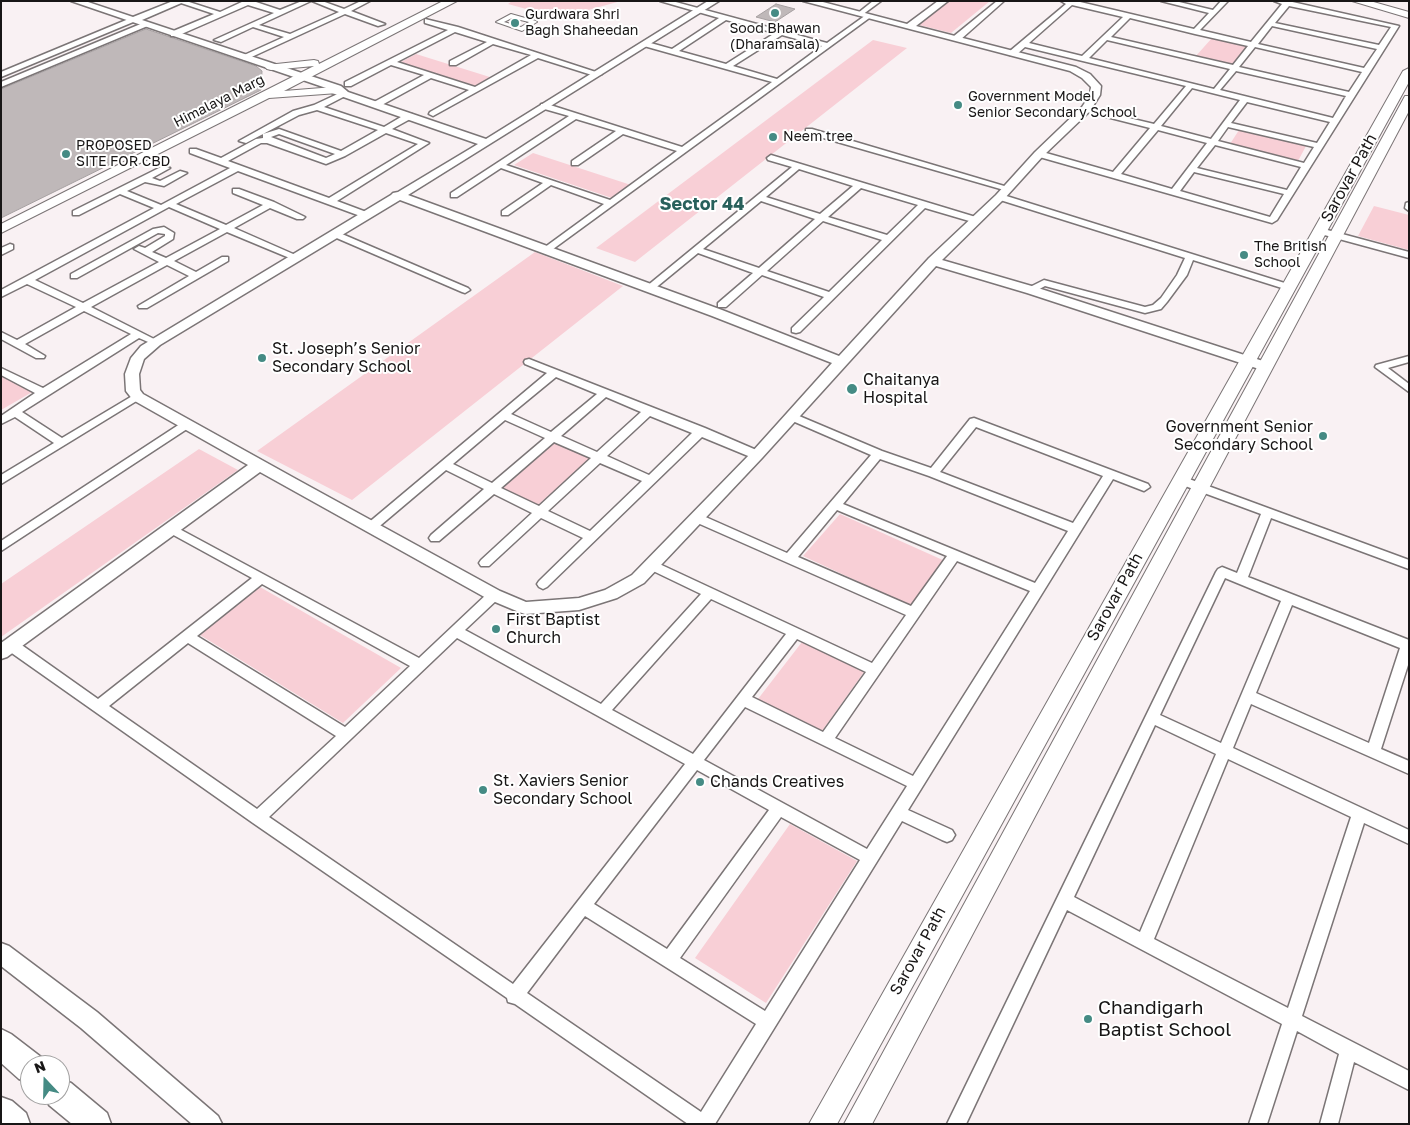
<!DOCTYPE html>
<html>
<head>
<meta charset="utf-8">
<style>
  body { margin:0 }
  #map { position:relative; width:1410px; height:1125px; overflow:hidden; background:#f9f1f3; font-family:"Golos Text",sans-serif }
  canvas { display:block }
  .frame { position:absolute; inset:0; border:2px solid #181616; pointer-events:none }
  .north { position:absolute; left:20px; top:1055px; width:50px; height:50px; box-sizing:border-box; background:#fff; border:1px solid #a3a2a2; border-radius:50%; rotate:339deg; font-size:14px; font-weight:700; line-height:20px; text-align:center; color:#181616 }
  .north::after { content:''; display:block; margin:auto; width:18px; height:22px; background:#458b84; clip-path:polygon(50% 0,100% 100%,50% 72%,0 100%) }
</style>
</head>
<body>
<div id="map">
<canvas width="1410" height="1125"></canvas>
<div class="frame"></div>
<div class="north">N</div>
</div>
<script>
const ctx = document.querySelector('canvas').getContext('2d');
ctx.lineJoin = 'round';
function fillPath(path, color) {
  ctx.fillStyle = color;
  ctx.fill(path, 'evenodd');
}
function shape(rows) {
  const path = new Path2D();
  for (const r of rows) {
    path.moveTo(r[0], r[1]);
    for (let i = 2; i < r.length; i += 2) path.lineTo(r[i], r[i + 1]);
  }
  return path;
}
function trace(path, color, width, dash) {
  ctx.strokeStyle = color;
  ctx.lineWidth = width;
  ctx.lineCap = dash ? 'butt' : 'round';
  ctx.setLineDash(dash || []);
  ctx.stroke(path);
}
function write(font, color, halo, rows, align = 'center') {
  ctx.font = font + ' "Golos Text",sans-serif';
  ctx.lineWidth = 4;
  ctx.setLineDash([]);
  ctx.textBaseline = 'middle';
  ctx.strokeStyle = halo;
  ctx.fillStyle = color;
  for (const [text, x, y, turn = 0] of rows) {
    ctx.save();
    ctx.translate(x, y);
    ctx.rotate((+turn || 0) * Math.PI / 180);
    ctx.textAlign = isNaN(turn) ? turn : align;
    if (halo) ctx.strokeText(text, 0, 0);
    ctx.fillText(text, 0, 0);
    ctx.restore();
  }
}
fillPath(shape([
  [512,1,621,1,559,18,508,4],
  [949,1,990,1,951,33,919,25],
  [1212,38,1247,46,1231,66,1195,57],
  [873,40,907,48,635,262,596,248],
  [416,54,493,78,476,88,399,63],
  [1239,130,1306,146,1298,161,1230,144],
  [533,153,631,185,612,198,514,165],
  [1374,206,1409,215,1409,250,1358,236],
  [535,252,623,286,352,500,257,451],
  [1,373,34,391,1,410],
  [555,442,590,458,538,505,501,488],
  [199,449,238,470,1,637,1,584],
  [840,514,945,561,911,606,803,556],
  [260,587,401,668,343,723,200,635],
  [802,642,864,672,822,731,758,699],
  [790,824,857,861,766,1003,695,958]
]), '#f8cfd6');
const building = shape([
  [776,4,795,9,775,22,756,17,776,4],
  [146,29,256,66,262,71,261,90,1,218,1,89,146,29]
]);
fillPath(building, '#bfb8b9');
trace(building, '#a6a0a1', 1);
const pedestrian = shape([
  [511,14,536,21,537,22,522,31,496,22,511,14],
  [512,18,529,22,521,27,504,22,512,18]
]);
const minor = shape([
  [186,1,220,12,244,1,253,1,280,10,302,1,311,1,259,25,290,34,339,12,312,1,322,1,344,9,361,1,370,1,351,11,385,24,378,26,345,14,245,60,241,58,242,56,284,37,253,27,221,42,214,40,274,13,248,5,177,36,171,36,171,32,214,14,178,2,186,1],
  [660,1,672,1,827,43,866,15,872,16,549,252,543,252,541,250,604,204,551,185,508,215,502,215,502,211,543,183,501,168,457,197,451,197,451,193,569,116,541,108,541,104,547,104,682,147,772,82,644,46,644,42,647,42,672,49,719,18,660,1],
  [726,20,775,33,726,64,679,51,726,20],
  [782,35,822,46,777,79,733,66,782,35],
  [576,119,616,131,572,161,572,165,578,165,623,134,677,151,610,200,506,165,576,119],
  [873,1,881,1,862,15,858,15,858,13,873,1],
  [997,1,1004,1,960,40,954,40,954,36,997,1],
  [1061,1,1076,1,1194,29,1209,13,1161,1,1175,1,1213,10,1221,1,1228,1,1200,30,1251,42,1282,4,1274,1,1288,1,1399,26,1277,220,1272,223,1036,156,1035,154,1039,151,1113,172,1150,128,1083,111,1083,107,1154,124,1186,86,1025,47,1016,55,1010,55,1010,51,1066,4,1061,1],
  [1072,5,1123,17,1082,56,1029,43,1072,5],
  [1289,6,1391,27,1379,45,1275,23,1289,6],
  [1130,18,1195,34,1248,46,1233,65,1111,37,1130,18],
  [1272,26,1377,49,1364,68,1258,44,1272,26],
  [1107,40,1230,69,1214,89,1089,58,1107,40],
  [1255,47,1362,72,1349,92,1239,67,1255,47],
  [1236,71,1346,96,1333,118,1220,90,1236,71],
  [1192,88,1240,100,1211,139,1161,126,1192,88],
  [1247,102,1330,122,1317,143,1231,123,1247,102],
  [1228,127,1314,147,1304,163,1218,141,1228,127],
  [1158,130,1207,143,1172,189,1121,174,1158,130],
  [1215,145,1301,167,1287,190,1197,168,1215,145],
  [1194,172,1284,194,1270,217,1180,191,1194,172],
  [131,18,138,20,1,77,1,72,131,18],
  [425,19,458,27,602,74,595,76,538,58,433,116,429,114,430,112,469,90,431,78,380,106,374,106,374,102,424,75,391,65,351,86,345,86,345,82,448,30,425,23,425,19],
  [455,32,487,42,450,61,450,65,456,65,493,44,531,55,475,87,397,62,455,32],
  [143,23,150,25,1,87,1,82,143,23],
  [344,91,347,91,347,95,324,107,384,127,406,114,412,114,412,118,392,129,429,143,337,201,369,213,369,217,363,217,238,171,176,204,226,225,263,205,233,193,233,189,239,189,274,202,305,217,303,219,297,219,270,208,234,228,300,257,295,260,292,259,227,232,174,261,196,272,222,257,228,257,228,261,147,308,139,308,138,306,189,276,167,265,91,307,160,342,155,345,139,338,22,412,62,438,134,395,138,394,143,397,1,484,1,475,54,443,15,417,1,424,1,416,35,393,1,375,1,368,43,388,131,334,84,311,25,344,45,356,44,358,36,358,1,339,1,332,17,340,76,307,27,284,1,297,1,290,154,208,120,194,79,215,73,215,73,211,163,166,170,168,152,178,160,181,180,171,187,173,164,186,145,182,127,191,161,205,230,168,190,153,190,149,196,149,221,158,256,139,263,138,263,134,279,129,341,151,378,130,317,110,299,115,246,143,239,141,293,111,314,105,344,91],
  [386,133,418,144,329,198,228,161,261,143,267,143,326,164,345,156,386,133],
  [279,134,335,154,326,158,271,137,279,134],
  [169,207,220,229,166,258,152,252,173,239,174,233,164,227,153,229,71,274,71,278,77,278,158,233,165,234,165,236,145,248,139,246,134,249,159,262,83,303,35,280,169,207],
  [806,129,812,129,1011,188,1004,190,806,133,806,129],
  [771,155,979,218,981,220,976,223,925,208,800,332,796,333,792,332,792,328,824,297,762,275,726,307,718,307,718,303,753,273,698,253,653,290,647,290,647,286,792,167,768,160,767,158,771,155],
  [799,169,853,186,820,214,766,197,799,169],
  [861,188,918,205,887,235,828,217,861,188],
  [761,201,815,219,759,268,703,249,761,201],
  [823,221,882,240,829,292,767,271,823,221],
  [1000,194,1291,285,1293,287,1291,289,1285,289,1193,260,1187,275,1167,302,1161,309,1145,313,1045,286,1034,292,1028,292,1028,288,1044,280,1145,307,1153,305,1161,298,1177,275,1185,258,997,199,996,197,1000,194],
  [1409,202,1409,211,1405,208,1406,203,1409,202],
  [1320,228,1409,252,1409,258,1317,233,1315,231,1320,228],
  [335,231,468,288,470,290,465,293,462,292,332,236,330,234,335,231],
  [10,244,13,245,13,249,1,255,1,248,10,244],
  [1409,356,1409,362,1388,368,1409,384,1409,392,1375,367,1376,365,1409,356],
  [529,359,705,428,761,452,763,455,757,459,753,458,702,437,547,587,543,589,539,587,537,584,539,581,583,538,541,518,489,566,481,566,479,563,481,560,532,513,494,494,439,541,431,541,429,538,431,535,484,489,446,470,375,530,367,530,365,527,367,524,547,373,525,364,524,362,525,360,529,359],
  [556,377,597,394,551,432,511,414,556,377],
  [606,397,641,412,597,452,561,436,606,397],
  [650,416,692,433,649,475,607,456,650,416],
  [505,420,545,438,492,483,453,464,505,420],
  [554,442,591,458,539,506,501,488,554,442],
  [600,463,642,481,590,531,548,511,600,463],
  [792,413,882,451,931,468,970,419,974,418,1148,484,1150,487,1144,491,1113,479,908,810,952,830,955,835,952,840,947,842,942,840,902,821,715,1124,688,1124,515,1004,508,1002,507,998,253,823,6,649,4,645,6,641,16,641,98,699,252,578,168,532,166,529,168,526,172,525,419,658,489,592,499,592,500,595,499,598,465,630,601,704,701,594,649,569,647,566,649,563,653,561,872,663,906,615,693,521,691,518,697,514,701,515,787,553,871,455,788,419,786,417,788,415,792,413],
  [976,427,1103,476,1073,523,940,472,976,427],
  [880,459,929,476,1068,531,1035,583,843,504,880,459],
  [837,510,947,556,911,606,798,557,837,510],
  [957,561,1030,591,913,776,835,738,957,561],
  [262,584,410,666,345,727,197,636,262,584],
  [711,599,786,634,693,754,612,710,711,599],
  [457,638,685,764,513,984,269,817,457,638],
  [797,639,866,672,823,732,752,697,797,639],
  [188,643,336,736,257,809,109,706,188,643],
  [745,707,907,786,867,849,704,760,745,707],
  [697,770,769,810,667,949,594,904,697,770],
  [781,817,860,860,765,1011,680,958,781,817],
  [585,916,756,1024,701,1112,527,993,585,916],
  [186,420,190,421,192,424,190,427,1,551,1,541,186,420],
  [1181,476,1409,560,1409,569,1271,518,1248,577,1409,640,1409,662,1381,749,1409,761,1409,774,1251,704,1233,748,1409,830,1409,844,1364,823,1302,1016,1409,1071,1409,1090,1354,1062,1338,1124,1320,1124,1339,1054,1297,1031,1267,1124,1249,1124,1282,1024,1067,910,966,1124,947,1124,1216,572,1218,569,1222,567,1237,573,1261,514,1177,483,1175,480,1177,477,1181,476],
  [1225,578,1281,601,1221,743,1160,715,1225,578],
  [1292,605,1400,648,1369,743,1256,693,1292,605],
  [1155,725,1216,754,1140,932,1074,897,1155,725],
  [1228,759,1351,817,1288,1008,1154,939,1228,759]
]);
const tertiary = shape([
  [71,1,85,1,133,17,173,1,186,1,142,20,341,86,348,92,486,139,708,1,719,1,408,195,722,310,839,356,929,258,996,195,1035,152,1082,107,1090,95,1091,87,1082,78,1070,71,803,1,819,1,907,24,938,1,948,1,916,26,1076,67,1090,74,1101,86,1100,95,1090,111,1043,156,1004,199,942,260,1035,287,1269,363,1271,366,1264,370,1259,369,1027,293,936,266,762,458,644,583,617,598,579,610,525,614,519,612,488,599,260,472,7,657,1,659,1,643,248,465,133,400,126,391,125,374,131,358,141,346,391,195,393,193,398,192,478,144,332,93,332,90,71,1],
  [400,200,712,316,832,363,752,452,632,575,605,590,579,598,526,602,500,591,296,479,143,394,140,390,139,374,144,359,160,345,400,200],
  [1,943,9,946,97,1012,218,1116,222,1124,192,1124,81,1028,1,966,1,943]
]);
const secondary = shape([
  [443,1,457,1,284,91,334,87,338,89,340,91,338,93,269,98,1,233,1,224,314,66,271,70,267,69,265,67,267,65,314,60,318,61,319,64,443,1],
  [1352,1,1370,1,1409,12,1409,18,1352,1],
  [1409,68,1409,82,837,1124,809,1124,1403,71,1409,68],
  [1405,96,1409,96,1409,111,872,1124,844,1124,1405,96]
]);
const trunk = shape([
  [1,1029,11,1034,41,1057,44,1065,30,1065,30,1083,19,1079,1,1063,1,1029],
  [60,1079,71,1083,107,1113,111,1124,72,1124,49,1105,45,1095,60,1095,60,1079],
  [1,1097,12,1101,26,1113,30,1124,1,1124,1,1097]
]);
trace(pedestrian, '#7b7576', 2);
trace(minor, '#7b7576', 3);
trace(tertiary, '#7b7576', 3);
trace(secondary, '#7b7576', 2);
trace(trunk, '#7b7576', 3);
fillPath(pedestrian, '#fff');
fillPath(minor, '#fff');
fillPath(tertiary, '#fff');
fillPath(secondary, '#fff');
fillPath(trunk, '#fff');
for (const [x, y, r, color] of [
  [775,13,5,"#458b84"],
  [515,23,5,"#458b84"],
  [958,105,5,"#458b84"],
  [773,137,5,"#458b84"],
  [66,154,5,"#458b84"],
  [1244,255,5,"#458b84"],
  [262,358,5,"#458b84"],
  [852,389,6,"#458b84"],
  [1323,436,5,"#458b84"],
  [496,629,5,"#458b84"],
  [700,782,5,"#458b84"],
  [483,790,5,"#458b84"],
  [1088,1019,5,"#458b84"]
]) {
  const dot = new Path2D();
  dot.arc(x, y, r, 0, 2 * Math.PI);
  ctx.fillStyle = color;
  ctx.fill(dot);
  trace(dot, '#fff', 2);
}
write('14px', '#181616', '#fff', [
  ["Gurdwara Shri",525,15],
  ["Bagh Shaheedan",525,31],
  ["Sood Bhawan",775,29,"center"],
  ["(Dharamsala)",775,45,"center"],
  ["Government Model",968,97],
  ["Senior Secondary School",968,113],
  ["Neem tree",783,137],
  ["PROPOSED",76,146],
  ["SITE FOR CBD",76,162],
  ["The British",1254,247],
  ["School",1254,263]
], 'left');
write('14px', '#181616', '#fff', [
  ["Himalaya Marg",219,101,-27]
]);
write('16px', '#181616', '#fff', [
  ["Sarovar Path",1349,178,-61],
  ["Sarovar Path",1115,597,-61],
  ["Sarovar Path",918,951,-61]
]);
write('16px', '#181616', '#fff', [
  ["St. Joseph’s Senior",272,349],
  ["Secondary School",272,367],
  ["Chaitanya",863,380],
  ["Hospital",863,398],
  ["Government Senior",1313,427,"right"],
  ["Secondary School",1313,445,"right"],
  ["First Baptist",506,620],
  ["Church",506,638],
  ["St. Xaviers Senior",493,781],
  ["Secondary School",493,799],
  ["Chands Creatives",710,782]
], 'left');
write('bold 18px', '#28605b', '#fff', [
  ["Sector 44",702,204]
]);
write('19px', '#181616', '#fff', [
  ["Chandigarh",1098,1008],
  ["Baptist School",1098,1030]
], 'left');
</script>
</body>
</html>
